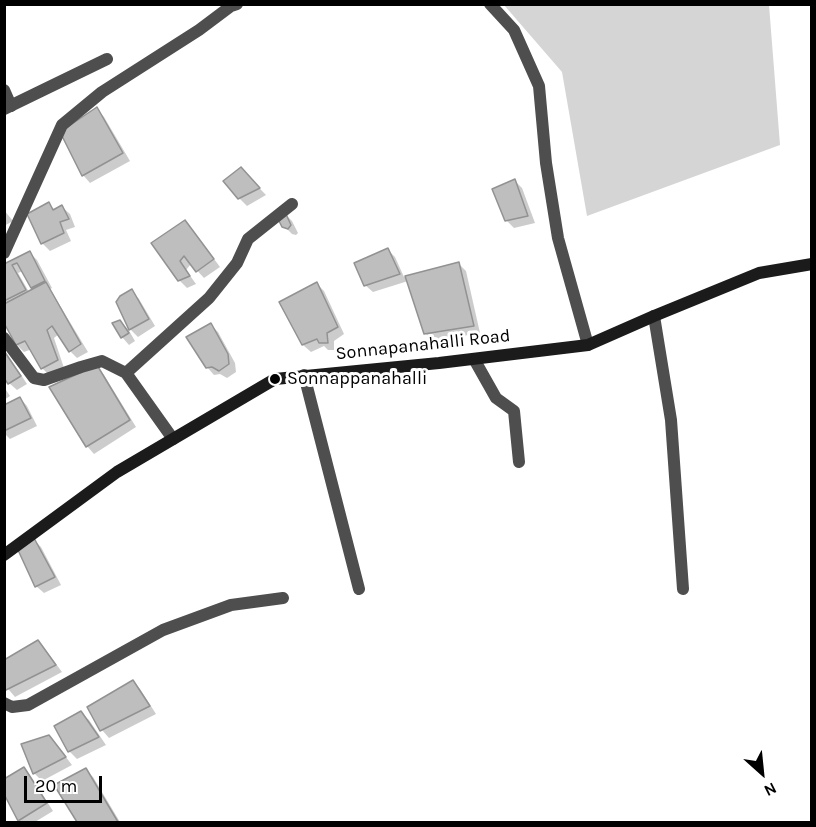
<!DOCTYPE html>
<html>
<head>
<meta charset="utf-8">
<style>
  body { margin:0 }
  #map { position:relative; width:816px; height:827px; overflow:hidden; background:#fff; font-family:Karla,sans-serif }
  canvas { display:block }
  .frame { position:absolute; inset:0; border:6px solid #000; pointer-events:none }
  .north { position:absolute; left:732px; top:743px; width:60px; height:60px; -webkit-text-stroke:4px #fff; paint-order:stroke; rotate:153deg; font-size:16px; font-weight:700; line-height:24px; text-align:center; color:#000 }
  .north::after { content:''; display:block; margin:auto; width:21px; height:27px; background:#000; clip-path:polygon(50% 0,100% 100%,50% 72%,0 100%) }
  .scale { position:absolute; left:24px; top:776px; width:78px; height:27px; box-sizing:border-box; border:3px solid #000; border-top:0; padding-left:8px; font-size:18px; line-height:21px; white-space:nowrap; color:#000; -webkit-text-stroke:4px #fff; paint-order:stroke }
</style>
</head>
<body>
<div id="map">
<canvas width="816" height="827"></canvas>
<div class="frame"></div>
<div class="north">N</div>
<div class="scale">20 m</div>
</div>
<script>
const ctx = document.querySelector('canvas').getContext('2d');
ctx.lineJoin = 'round';
function fillPath(path, color) {
  ctx.fillStyle = color;
  ctx.fill(path, 'evenodd');
}
function shape(rows) {
  const path = new Path2D();
  for (const r of rows) {
    path.moveTo(r[0], r[1]);
    for (let i = 2; i < r.length; i += 2) path.lineTo(r[i], r[i + 1]);
  }
  return path;
}
function trace(path, color, width, dash) {
  ctx.strokeStyle = color;
  ctx.lineWidth = width;
  ctx.lineCap = dash ? 'butt' : 'round';
  ctx.setLineDash(dash || []);
  ctx.stroke(path);
}
function write(font, color, halo, rows, align = 'center') {
  ctx.font = font + ' Karla,sans-serif';
  ctx.lineWidth = 6;
  ctx.setLineDash([]);
  ctx.textBaseline = 'middle';
  ctx.strokeStyle = halo;
  ctx.fillStyle = color;
  for (const [text, x, y, turn = 0] of rows) {
    ctx.save();
    ctx.translate(x, y);
    ctx.rotate((+turn || 0) * Math.PI / 180);
    ctx.textAlign = isNaN(turn) ? turn : align;
    if (halo) ctx.strokeText(text, 0, 0);
    ctx.fillText(text, 0, 0);
    ctx.restore();
  }
}
fillPath(shape([
  [504,5,769,5,780,145,587,216,562,72]
]), '#d5d5d5');
fillPath(shape([
  [97,109,104,117,130,161,90,183,83,175],
  [241,169,266,195,247,206,239,198],
  [515,181,522,188,535,223,514,228,506,220],
  [49,204,56,211,62,207,70,214,75,227,66,230,71,241,50,251,42,243],
  [4,210,13,221,4,226],
  [285,214,292,221,298,233,296,235,292,234,284,226],
  [185,222,192,229,220,267,204,278,191,264,186,270,196,284,187,288,179,280,154,244],
  [388,250,395,257,404,277,459,264,466,271,480,333,433,341,425,333,408,281,373,292,365,285],
  [30,253,37,260,52,288,50,289,88,352,77,358,70,351,59,334,54,338,64,368,50,376,42,368,32,349,24,352,17,345,6,304,4,303,4,265],
  [23,271,34,290,29,292,18,273],
  [317,284,324,291,344,334,334,341,334,350,328,350,324,346,311,352,303,345],
  [132,291,139,299,155,326,138,337,131,330,118,302],
  [120,322,128,329,135,341,129,345,122,337],
  [211,325,218,332,235,363,236,372,227,378,220,374,214,375,207,367],
  [4,349,27,384,17,390,9,383,4,375],
  [97,367,104,375,136,427,94,454,87,446],
  [4,387,10,396,4,400],
  [20,398,27,406,37,426,10,439,4,433,4,407],
  [34,540,41,547,61,585,44,593,36,586],
  [38,642,45,649,62,672,15,697,4,684],
  [133,681,140,689,156,714,109,738,102,730],
  [81,713,89,720,106,745,77,759,69,751,56,726],
  [56,744,72,765,42,781,34,773],
  [23,769,31,777,53,811,35,822,22,822,19,820],
  [85,770,93,777,120,822,79,822,56,786]
]), '#0003');
const building = shape([
  [97,107,123,153,82,176,60,132,97,107],
  [241,167,260,188,238,199,223,181,241,167],
  [515,179,528,216,505,221,492,189,515,179],
  [49,202,53,210,62,205,69,219,60,222,64,233,41,244,27,214,49,202],
  [285,212,291,225,288,229,282,227,277,217,285,212],
  [185,220,214,259,196,272,184,256,180,261,190,276,178,281,151,243,185,220],
  [388,248,400,274,364,286,354,263,388,248],
  [30,251,45,281,31,288,17,263,12,265,26,290,4,301,4,264,30,251],
  [459,262,474,326,424,334,405,276,459,262],
  [46,282,81,344,69,352,52,326,47,330,58,360,41,369,25,341,16,345,4,323,4,304,46,282],
  [317,282,338,327,327,333,328,343,319,343,317,339,302,345,279,302,317,282],
  [132,289,149,319,129,330,116,302,120,296,132,289],
  [120,320,129,333,121,338,112,323,120,320],
  [211,323,228,354,229,364,219,371,212,367,206,368,186,337,211,323],
  [4,351,21,376,8,384,4,378,4,351],
  [97,365,130,420,86,447,49,387,97,365],
  [20,397,31,418,4,431,4,405,20,397],
  [34,538,55,577,35,587,18,550,34,538],
  [38,640,56,665,6,690,4,687,4,660,38,640],
  [133,680,150,706,100,731,87,707,133,680],
  [81,711,99,737,68,752,54,726,81,711],
  [49,735,66,757,33,774,21,744,49,735],
  [24,767,47,803,18,821,4,794,4,779,24,767],
  [86,768,118,822,77,822,54,785,86,768]
]);
fillPath(building, '#bebebe');
trace(building, '#929292', 1.5);
trace(shape([
  [4,90,11,106]
]), '#4e4e4e', 12);
trace(shape([
  [490,4,514,30,539,86,546,163,558,238,588,345],
  [4,109,107,59],
  [4,253,62,125,102,92,199,30,231,6,237,4],
  [654,316,671,420,683,589],
  [4,338,34,378,44,380,81,367,102,361,126,373,173,439],
  [474,359,496,398,514,411,519,462],
  [126,373,209,298,237,263,248,239,292,204],
  [304,375,359,589],
  [4,703,12,707,28,705,163,630,231,605,283,598]
]), '#4e4e4e', 12);
trace(shape([
  [4,555,117,472,275,379,439,363,588,345,654,316,759,273,812,264]
]), '#1b1b1b', 12);
for (const [x, y, r, color] of [
  [275,379,6,"#000"]
]) {
  const dot = new Path2D();
  dot.arc(x, y, r, 0, 2 * Math.PI);
  ctx.fillStyle = color;
  ctx.fill(dot);
  trace(dot, '#fff', 2);
}
write('18px', '#000', '#fff', [
  ["Sonnapanahalli Road",423,345,-6]
]);
write('18px', '#000', '#fff', [
  ["Sonnappanahalli",287,379]
], 'left');
</script>
</body>
</html>
